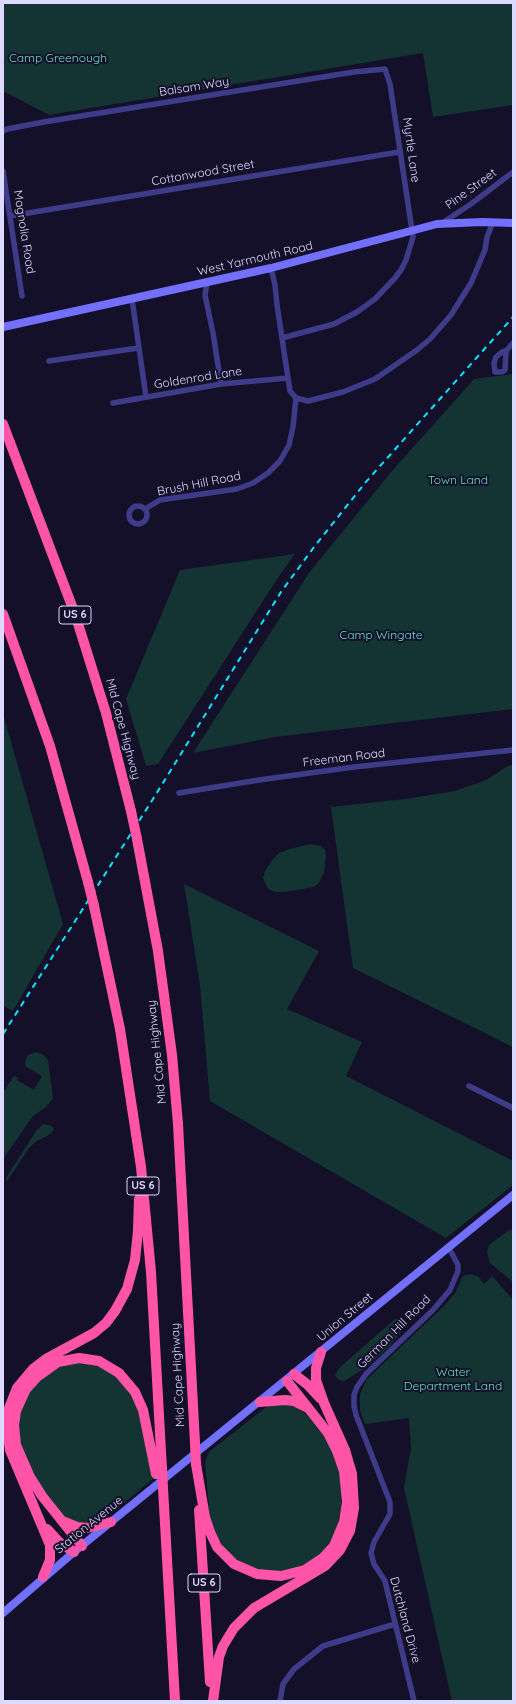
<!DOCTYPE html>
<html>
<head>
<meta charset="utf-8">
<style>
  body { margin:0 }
  #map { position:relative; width:516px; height:1704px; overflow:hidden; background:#15102a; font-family:Quicksand,sans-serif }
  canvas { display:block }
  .frame { position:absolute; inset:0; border:4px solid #ddd9ff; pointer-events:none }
</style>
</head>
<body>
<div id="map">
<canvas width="516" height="1704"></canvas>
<div class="frame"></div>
</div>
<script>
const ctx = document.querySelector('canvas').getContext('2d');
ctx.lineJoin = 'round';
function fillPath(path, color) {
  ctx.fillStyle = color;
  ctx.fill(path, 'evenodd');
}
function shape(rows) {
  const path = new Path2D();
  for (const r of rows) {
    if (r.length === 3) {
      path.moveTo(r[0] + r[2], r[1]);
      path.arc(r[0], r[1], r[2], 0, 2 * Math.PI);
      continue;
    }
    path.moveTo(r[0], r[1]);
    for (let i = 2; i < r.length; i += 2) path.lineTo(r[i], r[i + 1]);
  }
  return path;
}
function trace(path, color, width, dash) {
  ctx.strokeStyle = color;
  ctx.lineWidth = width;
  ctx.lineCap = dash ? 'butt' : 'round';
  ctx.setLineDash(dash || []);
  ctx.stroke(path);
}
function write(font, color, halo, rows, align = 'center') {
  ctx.font = font + ' Quicksand,sans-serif';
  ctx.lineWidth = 4;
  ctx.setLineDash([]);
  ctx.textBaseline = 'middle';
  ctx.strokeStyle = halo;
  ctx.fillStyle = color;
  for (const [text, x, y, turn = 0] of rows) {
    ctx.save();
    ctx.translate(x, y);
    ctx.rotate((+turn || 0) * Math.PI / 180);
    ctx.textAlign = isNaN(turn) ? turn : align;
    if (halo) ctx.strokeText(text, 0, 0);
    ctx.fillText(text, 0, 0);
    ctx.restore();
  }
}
fillPath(shape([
  [3,3,513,3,513,105,433,117,423,53,49,115,3,91],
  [513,374,513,709,275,737,193,753,309,573,392,471,474,379],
  [295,554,277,579,158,764,146,766,126,699,180,570],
  [3,714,63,924,13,1011,3,1006],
  [513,765,513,1047,353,968,331,807,405,799,455,791,486,780,508,766],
  [310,844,321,846,325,850,326,854,324,873,318,884,313,887,285,892,275,892,268,889,263,878,265,871,273,859,279,853,290,849],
  [184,884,319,951,287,1009,362,1042,346,1076,513,1161,513,1185,446,1238,210,1101,200,985],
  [37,1052,44,1055,48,1060,53,1098,46,1107,33,1116,3,1159,5,1153,3,1151,3,1092,14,1076,18,1078,17,1080,34,1090,42,1076,25,1066,25,1062,28,1055],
  [43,1124,52,1126,54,1130,47,1136,37,1141,29,1148,7,1181,6,1178,36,1131],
  [513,1229,513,1282,490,1263,487,1252,489,1245,506,1232],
  [471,1274,479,1277,484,1284,492,1276,513,1300,513,1701,452,1701,404,1488,411,1448,409,1418,365,1424,360,1410,360,1394,367,1379,445,1305,455,1293,463,1276],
  [401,1318,403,1323,401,1332,389,1347,367,1367,344,1381,339,1380,335,1376,339,1368,395,1319],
  [83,1362,98,1365,114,1372,135,1401,146,1437,153,1479,108,1516,97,1522,87,1524,74,1522,63,1517,53,1507,28,1466,19,1443,17,1424,26,1394,49,1371,65,1364],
  [273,1404,293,1405,307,1415,324,1436,332,1451,339,1471,341,1485,341,1507,338,1524,332,1540,319,1556,301,1567,283,1573,264,1572,246,1566,228,1553,216,1536,210,1519,205,1462,209,1452,265,1408]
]), '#133433');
trace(shape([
  [3,131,7,129,44,122,354,72,385,69,390,84,413,237,406,260,401,270,395,278,375,299,357,312,334,324,282,338],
  [3,171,22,296],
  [10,216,399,152],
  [442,223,471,204,513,172],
  [271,268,275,285,277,305,290,391,296,398,308,401,343,392,375,379,417,350,430,339,451,315,471,283,485,250,487,237,493,222],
  [207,283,205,295,213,333,221,384],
  [132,299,146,397],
  [506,351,505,370,502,372,495,372,494,363,496,357,502,352,506,351,513,343],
  [49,361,138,348],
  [113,403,221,384,288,378],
  [138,515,9],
  [145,509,160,500,237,489,253,483,268,473,280,461,289,445,293,427,296,398],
  [179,793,259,780,354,767,513,750],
  [469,1086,513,1108],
  [280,1701,283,1684,294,1669,323,1646,395,1624],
  [414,1701,385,1581,374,1564,371,1553,374,1542,390,1514,390,1502,356,1415,354,1406,354,1395,357,1387,366,1374,433,1310,450,1290,458,1271,458,1265,449,1248]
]), '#3e3b89', 5.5);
trace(shape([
  [3,327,271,268,437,224,482,222,513,223],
  [3,1613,74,1552,513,1195]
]), '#7370ff', 8);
trace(shape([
  [3,424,75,614,106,713,131,811],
  [3,614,50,746,88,882],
  [137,839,158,951,172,1055,178,1124,195,1443],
  [94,906,120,1029,141,1167,151,1272,162,1469],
  [294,1374,308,1385,320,1398],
  [260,1402,285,1400,294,1401,308,1408],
  [196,1464,205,1517,210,1532,217,1547,234,1564,257,1574,281,1576,305,1570,323,1558,334,1546,344,1522,347,1502,344,1471,337,1451,328,1433,287,1381],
  [163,1488,175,1701],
  [199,1510,210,1682],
  [62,1521,77,1527,87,1528,111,1522],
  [47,1529,59,1542,74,1552],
  [82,1546,42,1496,30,1477,16,1445,14,1425,16,1411,26,1389,37,1377,58,1362,79,1358,99,1361,119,1373,135,1392,143,1410,156,1474],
  [43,1577,50,1560,50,1545,10,1450,7,1428,9,1408,17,1388,33,1369,46,1359,94,1333,106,1323,115,1311,127,1289,135,1260,138,1231,139,1199],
  [213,1701,219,1657,223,1646,234,1628,254,1608,325,1566,340,1550,350,1531,354,1508,352,1474,345,1450,324,1403,316,1380,316,1368,321,1352]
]), '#ff54a7', 10);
trace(shape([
  [3,1034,153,799,281,592,314,547,365,483,513,317]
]), '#05e7ff', 2, [6, 5]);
trace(shape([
  [131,811,137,839],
  [88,882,94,906],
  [195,1443,196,1464],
  [162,1469,163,1488]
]), '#ff54a7', 10);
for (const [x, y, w] of [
  [75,615,32],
  [143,1186,32],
  [204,1583,32]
]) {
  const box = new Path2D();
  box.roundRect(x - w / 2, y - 9, w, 18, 3);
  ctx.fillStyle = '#15102a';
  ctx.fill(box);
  trace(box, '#ddd9ff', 1);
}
write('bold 11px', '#ddd9ff', null, [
  ["US 6",75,615],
  ["US 6",143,1186],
  ["US 6",204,1583]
]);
write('12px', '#62e2c1', '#15102a', [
  ["Camp Greenough",58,58],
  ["Town Land",458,480],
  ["Camp Wingate",381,635],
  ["Water",453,1372],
  ["Department Land",453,1386]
]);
write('12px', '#ddd9ff', '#15102a', [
  ["Balsam Way",194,87,-9],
  ["Myrtle Lane",411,150,82],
  ["Cottonwood Street",203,173,-10],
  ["Pine Street",471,189,-36],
  ["Magnolia Road",24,232,81],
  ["West Yarmouth Road",255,259,-13],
  ["Goldenrod Lane",198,378,-9],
  ["Brush Hill Road",199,484,-11],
  ["Mid Cape Highway",123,729,75],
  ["Freeman Road",344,758,-7],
  ["Mid Cape Highway",157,1052,-96],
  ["Union Street",345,1317,-40],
  ["German Hill Road",394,1332,-45],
  ["Mid Cape Highway",178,1375,-93],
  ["Station Avenue",89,1525,-39],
  ["Dutchland Drive",405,1620,75]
]);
</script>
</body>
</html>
